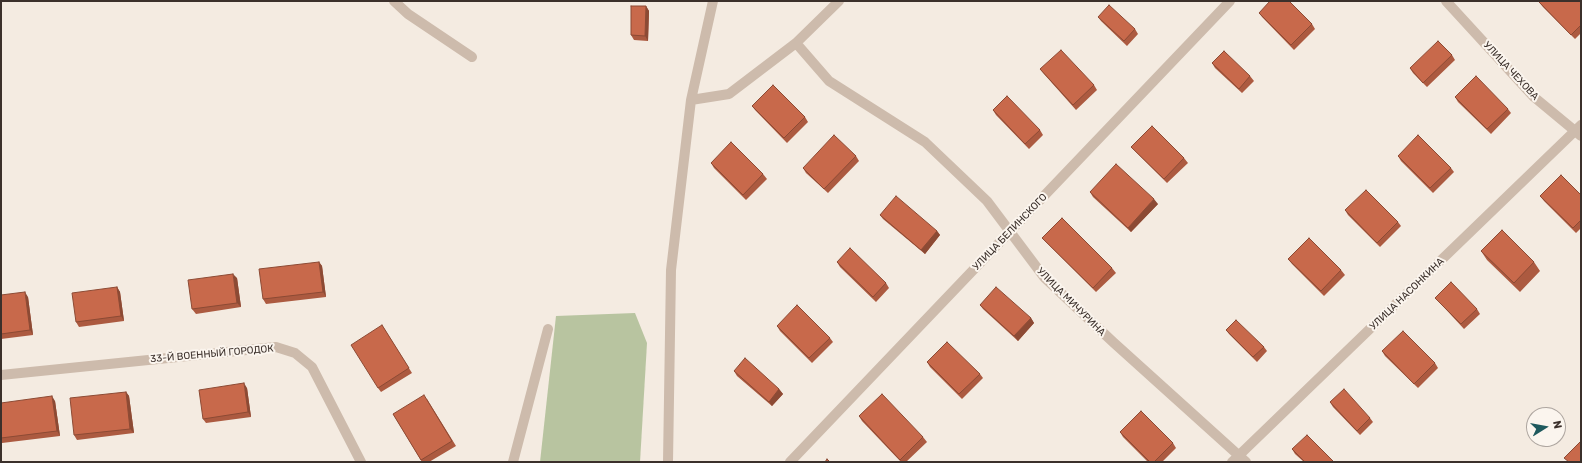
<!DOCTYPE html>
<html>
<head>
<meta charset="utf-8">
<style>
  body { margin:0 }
  #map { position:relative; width:1582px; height:463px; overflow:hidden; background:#f4ebe1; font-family:Rubik,sans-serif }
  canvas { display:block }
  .frame { position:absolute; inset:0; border:2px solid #3b302b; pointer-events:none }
  .north { position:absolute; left:1526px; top:407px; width:40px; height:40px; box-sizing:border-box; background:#fbf5ee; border:1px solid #aea6a0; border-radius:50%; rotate:79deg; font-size:11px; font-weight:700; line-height:16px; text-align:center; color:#3b302b }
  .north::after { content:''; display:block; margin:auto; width:14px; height:18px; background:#1f5a5e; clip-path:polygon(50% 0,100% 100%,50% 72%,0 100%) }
</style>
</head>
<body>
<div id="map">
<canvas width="1582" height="463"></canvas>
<div class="frame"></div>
<div class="north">N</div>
</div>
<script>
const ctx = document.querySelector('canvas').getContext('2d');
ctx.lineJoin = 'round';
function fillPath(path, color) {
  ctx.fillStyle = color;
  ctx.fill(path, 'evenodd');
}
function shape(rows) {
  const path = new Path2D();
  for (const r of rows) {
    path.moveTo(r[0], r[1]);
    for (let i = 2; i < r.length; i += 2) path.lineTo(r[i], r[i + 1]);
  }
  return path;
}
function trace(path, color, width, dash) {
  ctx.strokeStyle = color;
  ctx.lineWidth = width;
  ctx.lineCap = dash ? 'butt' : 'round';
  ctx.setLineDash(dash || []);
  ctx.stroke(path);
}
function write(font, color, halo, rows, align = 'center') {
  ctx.font = font + ' Rubik,sans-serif';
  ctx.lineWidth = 4;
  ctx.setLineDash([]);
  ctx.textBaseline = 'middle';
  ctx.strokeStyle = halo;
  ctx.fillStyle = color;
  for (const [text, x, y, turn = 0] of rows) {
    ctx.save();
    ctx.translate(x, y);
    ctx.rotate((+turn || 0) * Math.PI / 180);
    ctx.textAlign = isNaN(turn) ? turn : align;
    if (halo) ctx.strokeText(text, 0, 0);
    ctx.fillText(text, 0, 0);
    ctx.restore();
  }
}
fillPath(shape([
  [635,313,647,343,640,462,540,462,556,316]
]), '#b8c4a0');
trace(shape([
  [394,1,408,14,472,57],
  [513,462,548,329]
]), '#cdbbac', 10);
trace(shape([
  [1446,1,1534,97,1581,136],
  [796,43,829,81,925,142,987,201,1044,277,1113,342,1246,462],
  [691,100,729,94,796,43,839,1],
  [1,375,276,347,295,353,312,367,361,462],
  [668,462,671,270,691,100,713,1],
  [790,462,1230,1],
  [1232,462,1581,125]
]), '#cdbbac', 10);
fillPath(shape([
  [1539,2,1581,3,1581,33,1575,39,1543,7],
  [646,6,649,11,648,41,634,40,631,35],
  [1259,13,1312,24,1315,29,1294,50,1262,17],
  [1098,17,1135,29,1138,34,1127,46,1101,21],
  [1452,55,1455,60,1427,87,1413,73,1410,68],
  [1212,63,1250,76,1254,81,1242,93,1215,68],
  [1040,69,1094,85,1097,90,1076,110,1044,74],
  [1455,97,1508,109,1511,113,1491,134,1458,102],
  [752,106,805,117,808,122,787,143,755,110],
  [993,110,1040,130,1043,135,1029,149,996,115],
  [1131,147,1184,158,1188,163,1167,183],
  [856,156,859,161,828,193,806,173,803,168],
  [1398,156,1451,168,1454,172,1433,193,1401,161],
  [711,163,763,174,767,179,746,200,714,168],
  [1090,192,1158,204,1131,232,1093,197],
  [1581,195,1581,228,1576,233,1544,201,1540,196],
  [1345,210,1398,222,1401,226,1380,247,1348,215],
  [880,215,937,231,940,235,925,254,883,219],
  [1042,238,1112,268,1116,273,1096,292],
  [1481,251,1534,262,1540,271,1520,292,1487,260],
  [1288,259,1341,270,1345,275,1324,296,1292,264],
  [319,262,322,266,326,297,266,304,263,299],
  [837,262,886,283,889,288,876,302,840,267],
  [237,278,241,307,196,314,192,309],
  [117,287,120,292,124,321,79,327,76,322],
  [1,295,28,297,33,335,1,339],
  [1435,298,1477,309,1480,314,1464,329,1439,302],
  [980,305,1031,318,1034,323,1018,341,983,309],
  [382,325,412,373,381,392,378,388],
  [777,326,830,338,833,342,812,363,780,331],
  [1226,330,1264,347,1267,351,1257,362,1229,334],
  [1382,351,1435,363,1438,368,1418,388,1385,356],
  [927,362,980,374,983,378,962,399,930,367],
  [734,371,779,389,783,394,772,406,737,376],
  [247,388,251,417,206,423,203,419],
  [126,392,129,396,134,433,77,440,74,435],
  [427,399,456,446,429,462,422,462,393,414],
  [55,401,60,436,2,443,1,443,1,403],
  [1330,402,1370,418,1373,422,1360,435,1333,407],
  [859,416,923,437,927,442,906,462,901,462,862,421],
  [1120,432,1173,443,1176,448,1162,462,1148,462,1123,437],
  [1292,449,1334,462,1304,462,1295,454]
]), '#ac5a40');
fillPath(shape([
  [646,6,649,11,648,41,645,36],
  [1154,199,1158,204,1131,232,1128,228],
  [937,231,940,235,925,254,921,250],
  [319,262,322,266,326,297,323,292],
  [233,274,237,278,241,307,237,303],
  [117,287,120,292,124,321,121,316],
  [25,292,28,297,33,335,30,330],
  [1031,318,1034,323,1018,341,1014,336],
  [244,383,247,388,251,417,248,412],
  [779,389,783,394,772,406,769,402],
  [126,392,129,396,134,433,130,429],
  [52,396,55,401,60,436,57,431]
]), '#8c4a34');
const building = shape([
  [1270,1,1289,1,1312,24,1291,45,1259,13,1270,1],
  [1541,1,1579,1,1581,3,1581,25,1571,35,1539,2,1541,1],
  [1109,5,1135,29,1124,41,1098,17,1109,5],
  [631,6,646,6,645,36,631,35,631,6],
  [1438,41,1452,55,1423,83,1410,68,1438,41],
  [1061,50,1094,85,1073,105,1040,69,1061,50],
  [1224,51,1250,76,1239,89,1212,63,1224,51],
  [1476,76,1508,109,1487,129,1455,97,1476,76],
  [773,85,805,117,784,138,752,106,773,85],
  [1007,96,1040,130,1025,144,993,110,1007,96],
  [1152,126,1184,158,1164,179,1131,147,1152,126],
  [834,135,856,156,824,189,803,168,834,135],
  [1418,135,1451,168,1430,188,1398,156,1418,135],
  [731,142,763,174,743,195,711,163,731,142],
  [1116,164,1154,199,1128,228,1090,192,1116,164],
  [1561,175,1581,195,1581,220,1573,228,1540,196,1561,175],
  [1366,190,1398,222,1377,243,1345,210,1366,190],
  [896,196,937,231,921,250,880,215,896,196],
  [1062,218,1112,268,1093,288,1042,238,1062,218],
  [1502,230,1534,262,1514,283,1481,251,1502,230],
  [1309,238,1341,270,1321,291,1288,259,1309,238],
  [850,248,886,283,873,297,837,262,850,248],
  [319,262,323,292,263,299,259,269,319,262],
  [233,274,237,303,192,309,188,280,233,274],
  [1451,282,1477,309,1461,324,1435,298,1451,282],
  [117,287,121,316,76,322,72,293,117,287],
  [996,287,1031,318,1014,336,980,305,996,287],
  [25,292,30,330,1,334,1,295,25,292],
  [797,305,830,338,809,358,777,326,797,305],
  [1236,320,1264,347,1253,357,1226,330,1236,320],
  [382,325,409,368,378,388,351,345,382,325],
  [1403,331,1435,363,1414,384,1382,351,1403,331],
  [947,342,980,374,959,394,927,362,947,342],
  [745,358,779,389,769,402,734,371,745,358],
  [244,383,248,412,203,419,199,390,244,383],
  [1344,389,1370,418,1357,431,1330,402,1344,389],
  [126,392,130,429,74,435,70,398,126,392],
  [882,394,923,437,900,460,859,416,882,394],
  [424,395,452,441,421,460,393,414,424,395],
  [52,396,57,431,1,438,1,403,52,396],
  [1141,411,1173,443,1154,462,1150,462,1120,432,1141,411],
  [1307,435,1334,462,1305,462,1292,449,1307,435],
  [1581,441,1581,462,1569,462,1564,458,1581,441],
  [827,459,830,462,825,462,827,459]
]);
fillPath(building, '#c8694b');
trace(building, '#8c4a34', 1);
write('10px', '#3b302b', '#fbf5ee', [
  ["УЛИЦА ЧЕХОВА",1511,71,47],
  ["УЛИЦА БЕЛИНСКОГО",1010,232,-46],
  ["УЛИЦА НАСОНКИНА",1407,294,-44],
  ["УЛИЦА МИЧУРИНА",1071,302,45],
  ["33-Й ВОЕННЫЙ ГОРОДОК",212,354,-5]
]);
</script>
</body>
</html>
